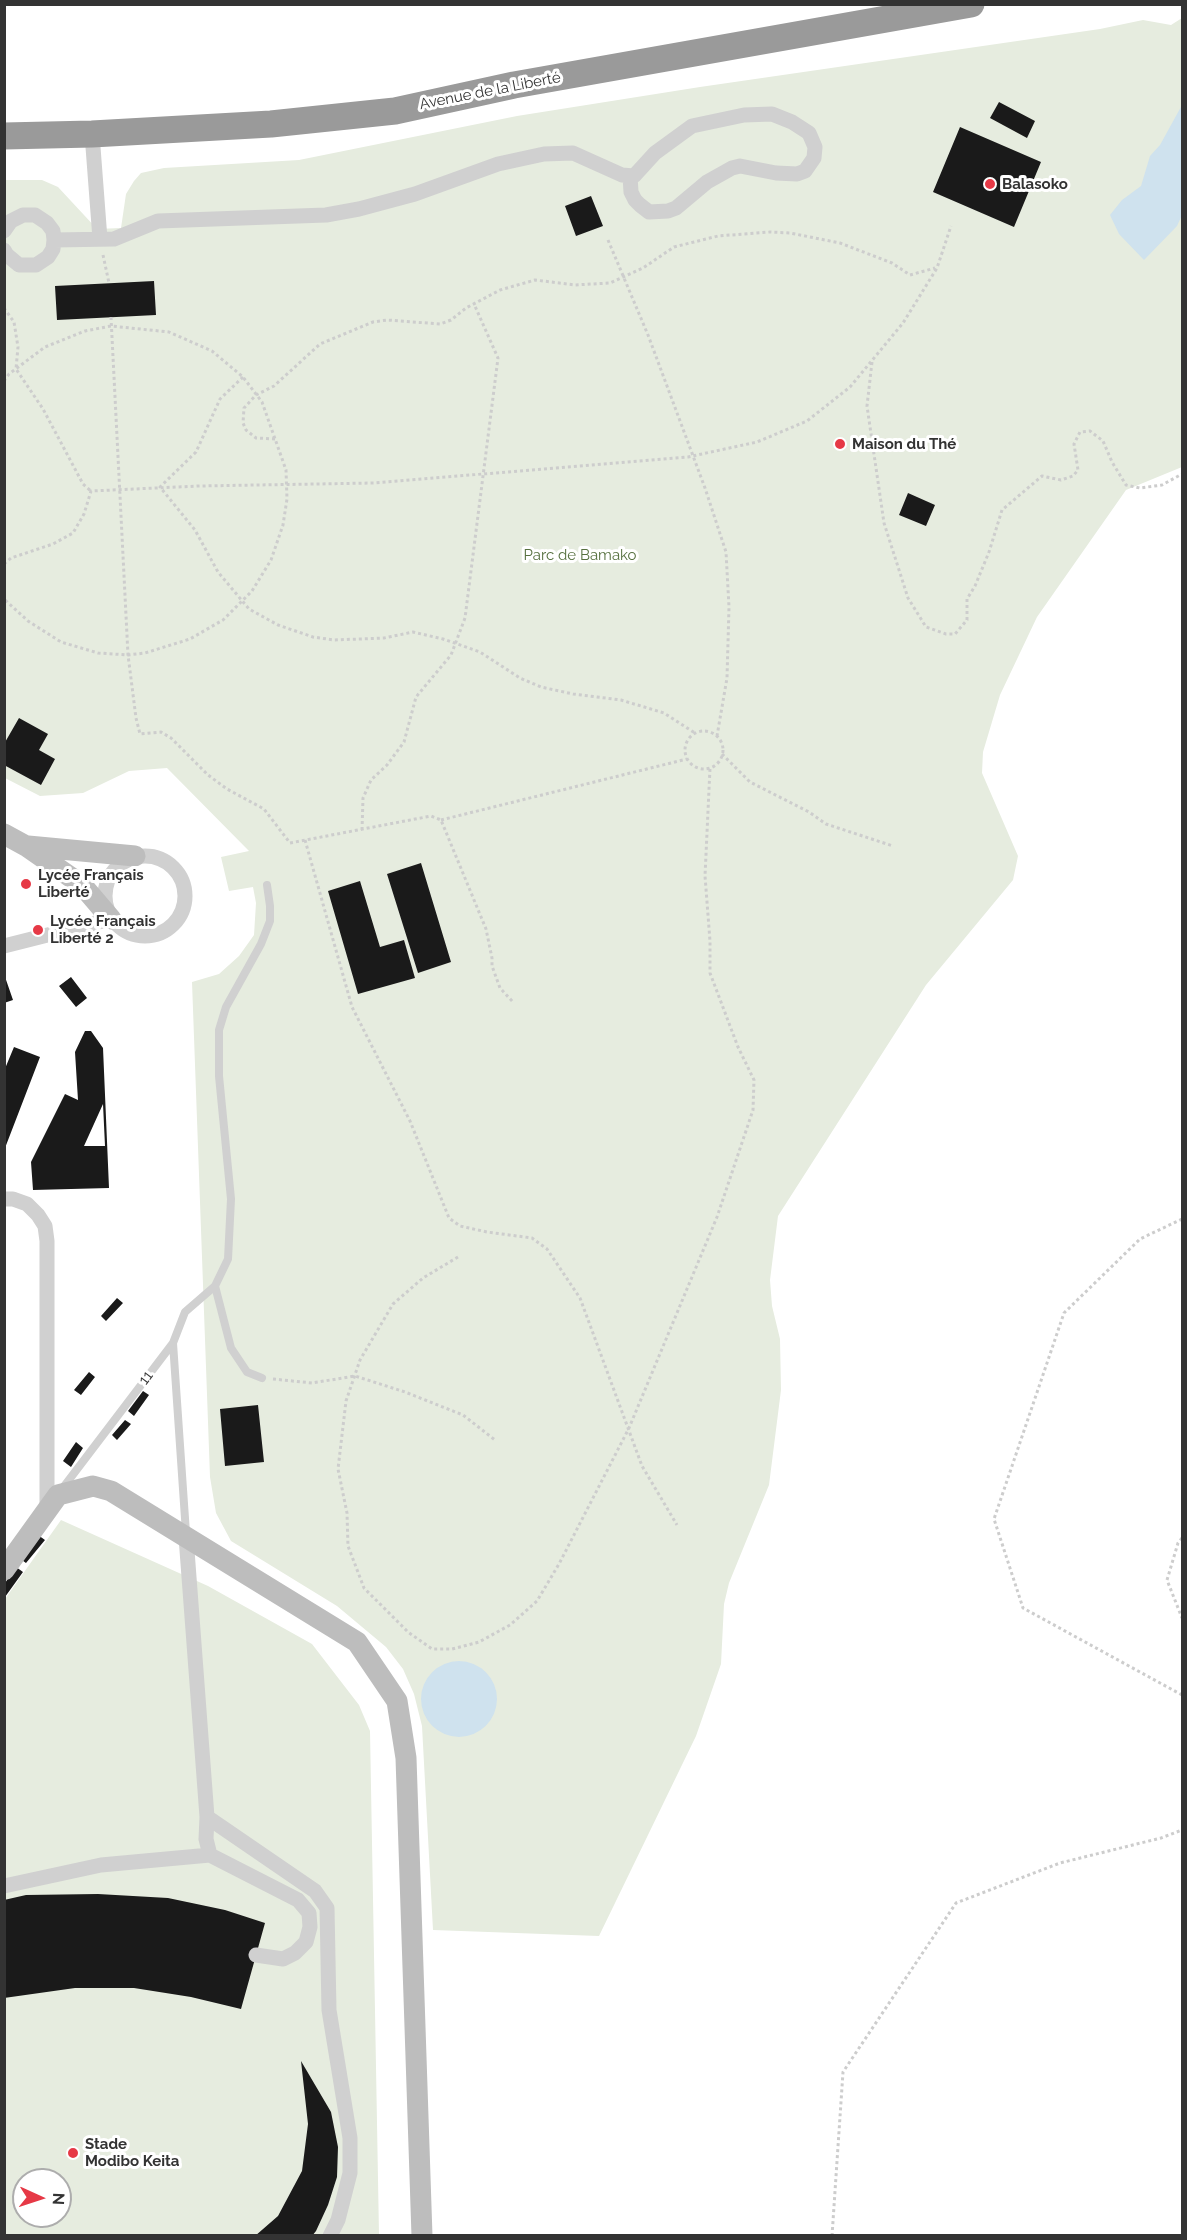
<!DOCTYPE html>
<html>
<head>
<meta charset="utf-8">
<style>
  body { margin:0 }
  #map { position:relative; width:1187px; height:2240px; overflow:hidden; background:#fff; font-family:Raleway,sans-serif }
  canvas { display:block }
  .frame { position:absolute; inset:0; border:6px solid #333; pointer-events:none }
  .north { position:absolute; left:12px; top:2168px; width:60px; height:60px; box-sizing:border-box; background:#fff; border:2px solid #adadad; border-radius:50%; rotate:93deg; font-size:16px; font-weight:700; line-height:24px; text-align:center; color:#333 }
  .north::after { content:''; display:block; margin:auto; width:21px; height:27px; background:#e63946; clip-path:polygon(50% 0,100% 100%,50% 72%,0 100%) }
</style>
</head>
<body>
<div id="map">
<canvas width="1187" height="2240"></canvas>
<div class="frame"></div>
<div class="north">N</div>
</div>
<script>
const ctx = document.querySelector('canvas').getContext('2d');
ctx.lineJoin = 'round';
function fillPath(path, color) {
  ctx.fillStyle = color;
  ctx.fill(path, 'evenodd');
}
function shape(rows) {
  const path = new Path2D();
  for (const r of rows) {
    if (r.length === 3) {
      path.moveTo(r[0] + r[2], r[1]);
      path.arc(r[0], r[1], r[2], 0, 2 * Math.PI);
      continue;
    }
    path.moveTo(r[0], r[1]);
    for (let i = 2; i < r.length; i += 2) path.lineTo(r[i], r[i + 1]);
  }
  return path;
}
function trace(path, color, width, dash) {
  ctx.strokeStyle = color;
  ctx.lineWidth = width;
  ctx.lineCap = dash ? 'butt' : 'round';
  ctx.setLineDash(dash || []);
  ctx.stroke(path);
}
function write(font, color, halo, rows, align = 'center') {
  ctx.font = font + ' Raleway,sans-serif';
  ctx.lineWidth = 6;
  ctx.setLineDash([]);
  ctx.textBaseline = 'middle';
  ctx.strokeStyle = halo;
  ctx.fillStyle = color;
  for (const [text, x, y, turn = 0] of rows) {
    ctx.save();
    ctx.translate(x, y);
    ctx.rotate((+turn || 0) * Math.PI / 180);
    ctx.textAlign = isNaN(turn) ? turn : align;
    if (halo) ctx.strokeText(text, 0, 0);
    ctx.fillText(text, 0, 0);
    ctx.restore();
  }
}
fillPath(shape([
  [1182,18,1182,467,1126,490,1037,617,1000,695,983,752,982,773,1018,856,1013,880,926,985,778,1216,770,1280,772,1306,780,1339,781,1390,769,1485,729,1583,724,1604,721,1664,696,1736,599,1936,433,1930,422,1726,414,1694,403,1669,386,1647,337,1606,231,1541,216,1513,210,1477,192,982,219,974,239,956,254,935,256,903,253,887,229,891,221,857,249,851,167,768,129,771,83,793,40,796,5,778,4,180,42,180,58,187,97,229,121,228,126,194,134,181,141,173,164,168,299,160,517,116,700,87,1100,29,1143,20,1171,25],
  [61,1520,208,1586,312,1644,359,1705,370,1731,379,2235,5,2236,5,1599],
  [24,2180,60,2180,60,2216,24,2216]
]), '#e6ecdf');
fillPath(shape([
  [1182,105,1182,215,1177,226,1144,260,1119,234,1110,215,1122,200,1141,186,1150,156,1160,145],
  [459,1699,38]
]), '#cfe2ee');
fillPath(shape([
  [999,102,1035,121,1027,138,990,118],
  [960,127,1041,162,1014,227,933,192],
  [591,196,603,226,576,236,565,206],
  [154,281,156,315,57,320,55,286],
  [908,493,935,505,926,526,899,515],
  [19,718,48,734,39,750,55,759,41,785,4,765,4,744],
  [421,863,451,962,418,973,387,874],
  [360,881,380,947,404,940,415,978,358,994,328,891],
  [4,974,13,1000,4,1003],
  [71,977,87,998,76,1007,59,986],
  [85,1031,91,1031,103,1048,109,1188,33,1190,31,1162,65,1094,78,1100,75,1052],
  [103,1104,105,1146,84,1146],
  [14,1047,40,1057,5,1148,4,1071],
  [117,1298,123,1303,106,1321,101,1316],
  [89,1372,95,1377,81,1395,74,1390],
  [143,1391,149,1395,134,1416,128,1411],
  [258,1405,264,1462,225,1466,220,1409],
  [125,1420,131,1424,117,1440,112,1435],
  [76,1442,83,1448,71,1467,63,1461],
  [38,1535,45,1540,26,1563,19,1558],
  [16,1567,23,1572,5,1597,5,1583],
  [98,1894,168,1898,225,1910,265,1923,241,2009,191,1997,134,1988,75,1988,4,1998,4,1900,26,1895],
  [301,2061,331,2112,338,2147,337,2177,328,2205,316,2231,312,2236,255,2236,278,2216,302,2171,308,2124]
]), '#1a1a1a');
trace(shape([
  [608,240,648,335,705,488,726,552,729,607,727,678,717,736],
  [103,255,109,283],
  [4,308,14,322,18,347,16,369,43,409,83,484,91,491],
  [111,317,128,655,136,718,140,734,161,732,171,738,208,775,227,789,264,809,290,843,431,816,441,820,486,929,492,958,492,966,500,988,513,1002],
  [872,362,867,406,884,523,908,598,926,627,946,634,955,634,967,620,967,599,975,586,989,552,1002,510,1042,476,1061,480,1073,476,1078,470,1074,444,1080,432,1090,431,1103,441,1112,462,1126,485,1140,488,1162,485,1182,474],
  [243,377,220,399,196,452,160,487,195,530,218,572,249,609,278,625,313,637,334,640,384,638,413,632,443,639,480,652,520,678,541,687,573,694,621,700,664,713,695,733],
  [4,381,9,374,45,347,85,331,111,326,169,332,212,351,243,377,262,402,286,470,287,499,283,525,271,560,252,591,223,620,190,639,145,653,128,655,98,653,61,642,28,621,4,599],
  [275,439,256,438,246,430,243,423,244,408,256,395,274,386,320,344,373,322,387,320,440,324,451,320,466,308,500,290,535,280,575,285,610,283,643,268,674,247,718,236,770,232,790,233,840,243,892,263,910,275,935,268],
  [4,564,11,558,53,544,73,533,84,514,91,491,199,486,374,483,688,457,757,442,807,421,850,387,903,323,937,268,951,226],
  [704,750,19],
  [722,754,750,782,809,812,826,824,893,846],
  [441,820,687,759],
  [362,830,363,798,371,780,387,765,404,742,416,697,451,655,465,618,498,358,474,304],
  [305,840,352,1007,410,1121,449,1218,460,1226,487,1232,532,1238,547,1249,580,1298,642,1466,677,1525],
  [1182,1219,1140,1239,1064,1313,994,1519,1023,1608,1182,1695],
  [458,1257,423,1278,393,1304,360,1360,346,1401,338,1469,347,1513,348,1546,364,1588,408,1632,432,1649,452,1649,479,1642,510,1625,537,1601,559,1564,629,1428,717,1217,753,1110,754,1080,738,1047,710,973,710,941,705,876,710,768],
  [273,1379,312,1383,355,1376,405,1392,463,1415,495,1440],
  [1182,1538,1178,1543,1167,1580,1182,1618],
  [832,2236,843,2072,956,1903,1060,1863,1161,1838,1182,1830]
]), '#cdcdcd', 3, [3, 3]);
trace(shape([
  [215,1286,231,1348,247,1372,262,1378],
  [173,1343,186,1533],
  [62,1489,173,1343,185,1312,215,1286,228,1259,231,1199,219,1076,219,1030,226,1007,261,944,270,921,270,906,267,885]
]), '#d0d0d0', 8);
trace(shape([
  [92,134,100,239],
  [4,231,11,221,23,215,35,215,47,223,53,231,54,240,53,249,48,257,36,265,19,265,7,255,4,250],
  [54,240,114,239,158,221,326,215,359,209,415,194,498,164,544,154,573,153,622,175,634,176,655,153,692,126,744,115,772,114,792,122,809,133,815,147,814,158,805,171,797,174,776,173,740,166,732,168,707,182,676,208,668,211,649,212,640,205,635,200,631,192,630,176],
  [145,896,40],
  [4,946,111,919],
  [4,1199,13,1199,27,1204,38,1215,45,1226,47,1241,47,1510],
  [186,1537,207,1817,206,1839,210,1855,298,1900,309,1913,310,1927,306,1942,295,1953,283,1959,256,1955],
  [207,1817,315,1891,327,1908,329,2010,350,2138,350,2173,338,2220,330,2236],
  [4,1886,101,1865,210,1855]
]), '#d0d0d0', 15);
trace(shape([
  [4,834,26,846,82,885,111,919],
  [28,846,135,856],
  [4,1570,58,1495,93,1486,111,1491,357,1642,397,1701,406,1758,422,2236]
]), '#bdbdbd', 21);
trace(shape([
  [4,136,92,134,271,124,395,111,514,85,971,4]
]), '#9a9a9a', 27);
for (const [x, y, r, color] of [
  [990,184,6,"#e63946"],
  [840,444,6,"#e63946"],
  [26,884,6,"#e63946"],
  [38,930,6,"#e63946"],
  [73,2153,6,"#e63946"]
]) {
  const dot = new Path2D();
  dot.arc(x, y, r, 0, 2 * Math.PI);
  ctx.fillStyle = color;
  ctx.fill(dot);
  trace(dot, '#fff', 2);
}
write('15px', '#333', '#fff', [
  ["Avenue de la Liberté",490,91,-11],
  ["11",146,1378,-53]
]);
write('bold 15px', '#333', '#fff', [
  ["Balasoko",1002,184],
  ["Maison du Thé",852,444],
  ["Lycée Français",38,875],
  ["Liberté",38,892],
  ["Lycée Français",50,921],
  ["Liberté 2",50,938],
  ["Stade",85,2144],
  ["Modibo Keita",85,2161]
], 'left');
write('15px', '#56703f', '#fff', [
  ["Parc de Bamako",580,555]
]);
</script>
</body>
</html>
